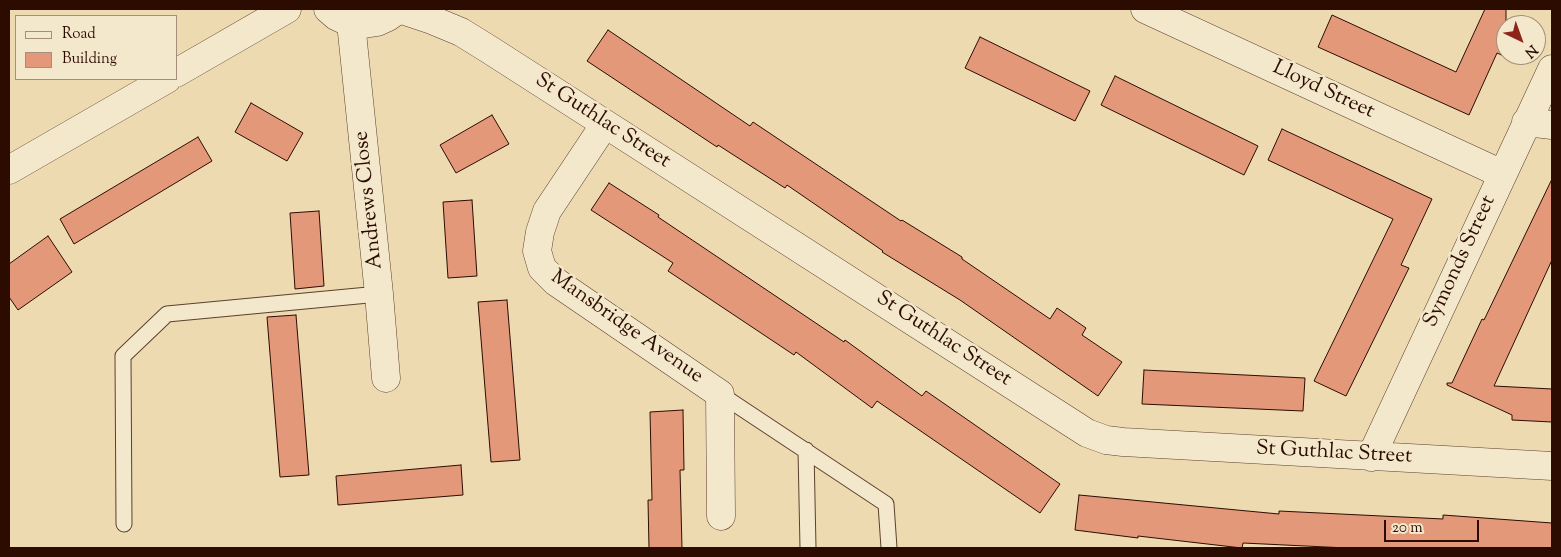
<!DOCTYPE html>
<html>
<head>
<meta charset="utf-8">
<style>
  body { margin:0 }
  #map { position:relative; width:1561px; height:557px; overflow:hidden; background:#eddab1; font-family:"Sorts Mill Goudy",serif }
  canvas { display:block }
  .frame { position:absolute; inset:0; border:10px solid #2c0c01; pointer-events:none }
  .legend { position:absolute; left:15px; top:15px; width:162px; height:65px; box-sizing:border-box; background:#f3e7cc; border:1px solid #a38f7b; margin:0; padding:6px 9px; list-style:none; font-size:15px; color:#2c0c01 }
  .legend li { display:flex; align-items:center; gap:10px; height:25px }
  .legend b { width:25px; border:1px solid #a38f7b }
  .north { position:absolute; left:1496px; top:15px; width:50px; height:50px; box-sizing:border-box; background:#f3e7cc; border:1px solid #a38f7b; border-radius:50%; rotate:138deg; font-size:14px; font-weight:700; line-height:20px; text-align:center; color:#2c0c01 }
  .north::after { content:''; display:block; margin:auto; width:18px; height:22px; background:#8f2418; clip-path:polygon(50% 0,100% 100%,50% 72%,0 100%) }
  .scale { position:absolute; left:1384px; top:520px; width:95px; height:22px; box-sizing:border-box; border:2px solid #2c0c01; border-top:0; padding-left:6px; font-size:15px; line-height:18px; white-space:nowrap; color:#2c0c01; -webkit-text-stroke:4px #f3e7cc; paint-order:stroke }
</style>
</head>
<body>
<div id="map">
<canvas width="1561" height="557"></canvas>
<div class="frame"></div>
<ul class="legend">
<li><b style="height:6px;background:#f3e7cc"></b>Road</li>
<li><b style="height:14px;background:#e39879"></b>Building</li>
</ul>
<div class="north">N</div>
<div class="scale">20 m</div>
</div>
<script>
const ctx = document.querySelector('canvas').getContext('2d');
ctx.lineJoin = 'round';
function fillPath(path, color) {
  ctx.fillStyle = color;
  ctx.fill(path, 'evenodd');
}
function shape(rows) {
  const path = new Path2D();
  for (const r of rows) {
    path.moveTo(r[0], r[1]);
    for (let i = 2; i < r.length; i += 2) path.lineTo(r[i], r[i + 1]);
  }
  return path;
}
function trace(path, color, width, dash) {
  ctx.strokeStyle = color;
  ctx.lineWidth = width;
  ctx.lineCap = dash ? 'butt' : 'round';
  ctx.setLineDash(dash || []);
  ctx.stroke(path);
}
function write(font, color, halo, rows, align = 'center') {
  ctx.font = font + ' "Sorts Mill Goudy",serif';
  ctx.lineWidth = 5;
  ctx.setLineDash([]);
  ctx.textBaseline = 'middle';
  ctx.strokeStyle = halo;
  ctx.fillStyle = color;
  for (const [text, x, y, turn = 0] of rows) {
    ctx.save();
    ctx.translate(x, y);
    ctx.rotate((+turn || 0) * Math.PI / 180);
    ctx.textAlign = isNaN(turn) ? turn : align;
    if (halo) ctx.strokeText(text, 0, 0);
    ctx.fillText(text, 0, 0);
    ctx.restore();
  }
}
const building = shape([
  [1485,9,1506,9,1506,57,1497,53,1469,115,1318,47,1332,15,1456,72,1485,9],
  [608,30,750,126,753,122,901,221,902,220,962,257,962,259,1050,319,1057,308,1086,328,1082,335,1122,362,1098,396,960,300,882,252,883,251,787,185,785,188,718,145,717,147,587,61,608,30],
  [980,37,1090,91,1075,121,965,68,980,37],
  [1115,76,1258,146,1244,175,1101,105,1115,76],
  [251,103,303,133,287,161,235,132,251,103],
  [492,115,509,144,456,173,440,145,492,115],
  [1282,129,1432,199,1401,265,1409,268,1346,396,1314,381,1393,219,1268,160,1282,129],
  [198,137,212,161,74,244,60,219,198,137],
  [1552,179,1552,260,1494,386,1552,389,1552,422,1512,420,1512,415,1447,385,1447,383,1452,383,1482,319,1484,320,1552,179],
  [609,183,659,215,658,217,844,342,845,340,922,396,926,391,1060,484,1040,513,877,401,872,408,796,352,794,355,668,271,673,263,591,210,609,183],
  [472,200,477,276,448,278,443,202,472,200],
  [319,211,324,286,295,289,290,213,319,211],
  [48,236,72,272,18,310,9,297,9,264,48,236],
  [507,300,520,460,491,462,478,302,507,300],
  [296,315,309,475,280,477,267,317,296,315],
  [1144,370,1305,378,1303,411,1142,404,1144,370],
  [683,410,684,470,680,470,682,548,649,548,648,500,652,500,650,412,683,410],
  [461,465,463,495,338,505,336,476,461,465],
  [1079,495,1279,514,1279,511,1443,519,1443,515,1552,523,1552,548,1347,548,1243,543,1242,548,1138,536,1138,538,1075,530,1079,495]
]);
fillPath(building, '#e39879');
trace(building, '#2c0c01', 1);
const lane = shape([
  [720,394,886,504,889,548],
  [806,450,808,548],
  [124,524,123,356,167,314,379,294]
]);
const street = shape([
  [328,9,336,16,351,23,364,24,377,22,388,17,399,9],
  [399,9,432,20,461,32,490,50,1087,433,1106,440,1123,442,1552,466],
  [1145,9,1502,174],
  [351,23,379,294,386,378],
  [176,73,287,9],
  [1526,122,1552,125],
  [605,124,547,211,540,232,537,251,542,268,556,282,720,394,721,516],
  [9,170,167,79],
  [1371,457,1552,69]
]);
trace(lane, '#5c402d', 17);
trace(street, '#5c402d', 29);
trace(lane, '#f3e7cc', 15);
trace(street, '#f3e7cc', 28);
write('21px', '#2c0c01', '#f3e7cc', [
  ["Lloyd Street",1323,91,25],
  ["St Guthlac Street",602,122,33],
  ["Andrews Close",370,200,-96],
  ["Symonds Street",1461,262,-65],
  ["Mansbridge Avenue",626,328,35],
  ["St Guthlac Street",943,340,33],
  ["St Guthlac Street",1334,454,3]
]);
</script>
</body>
</html>
